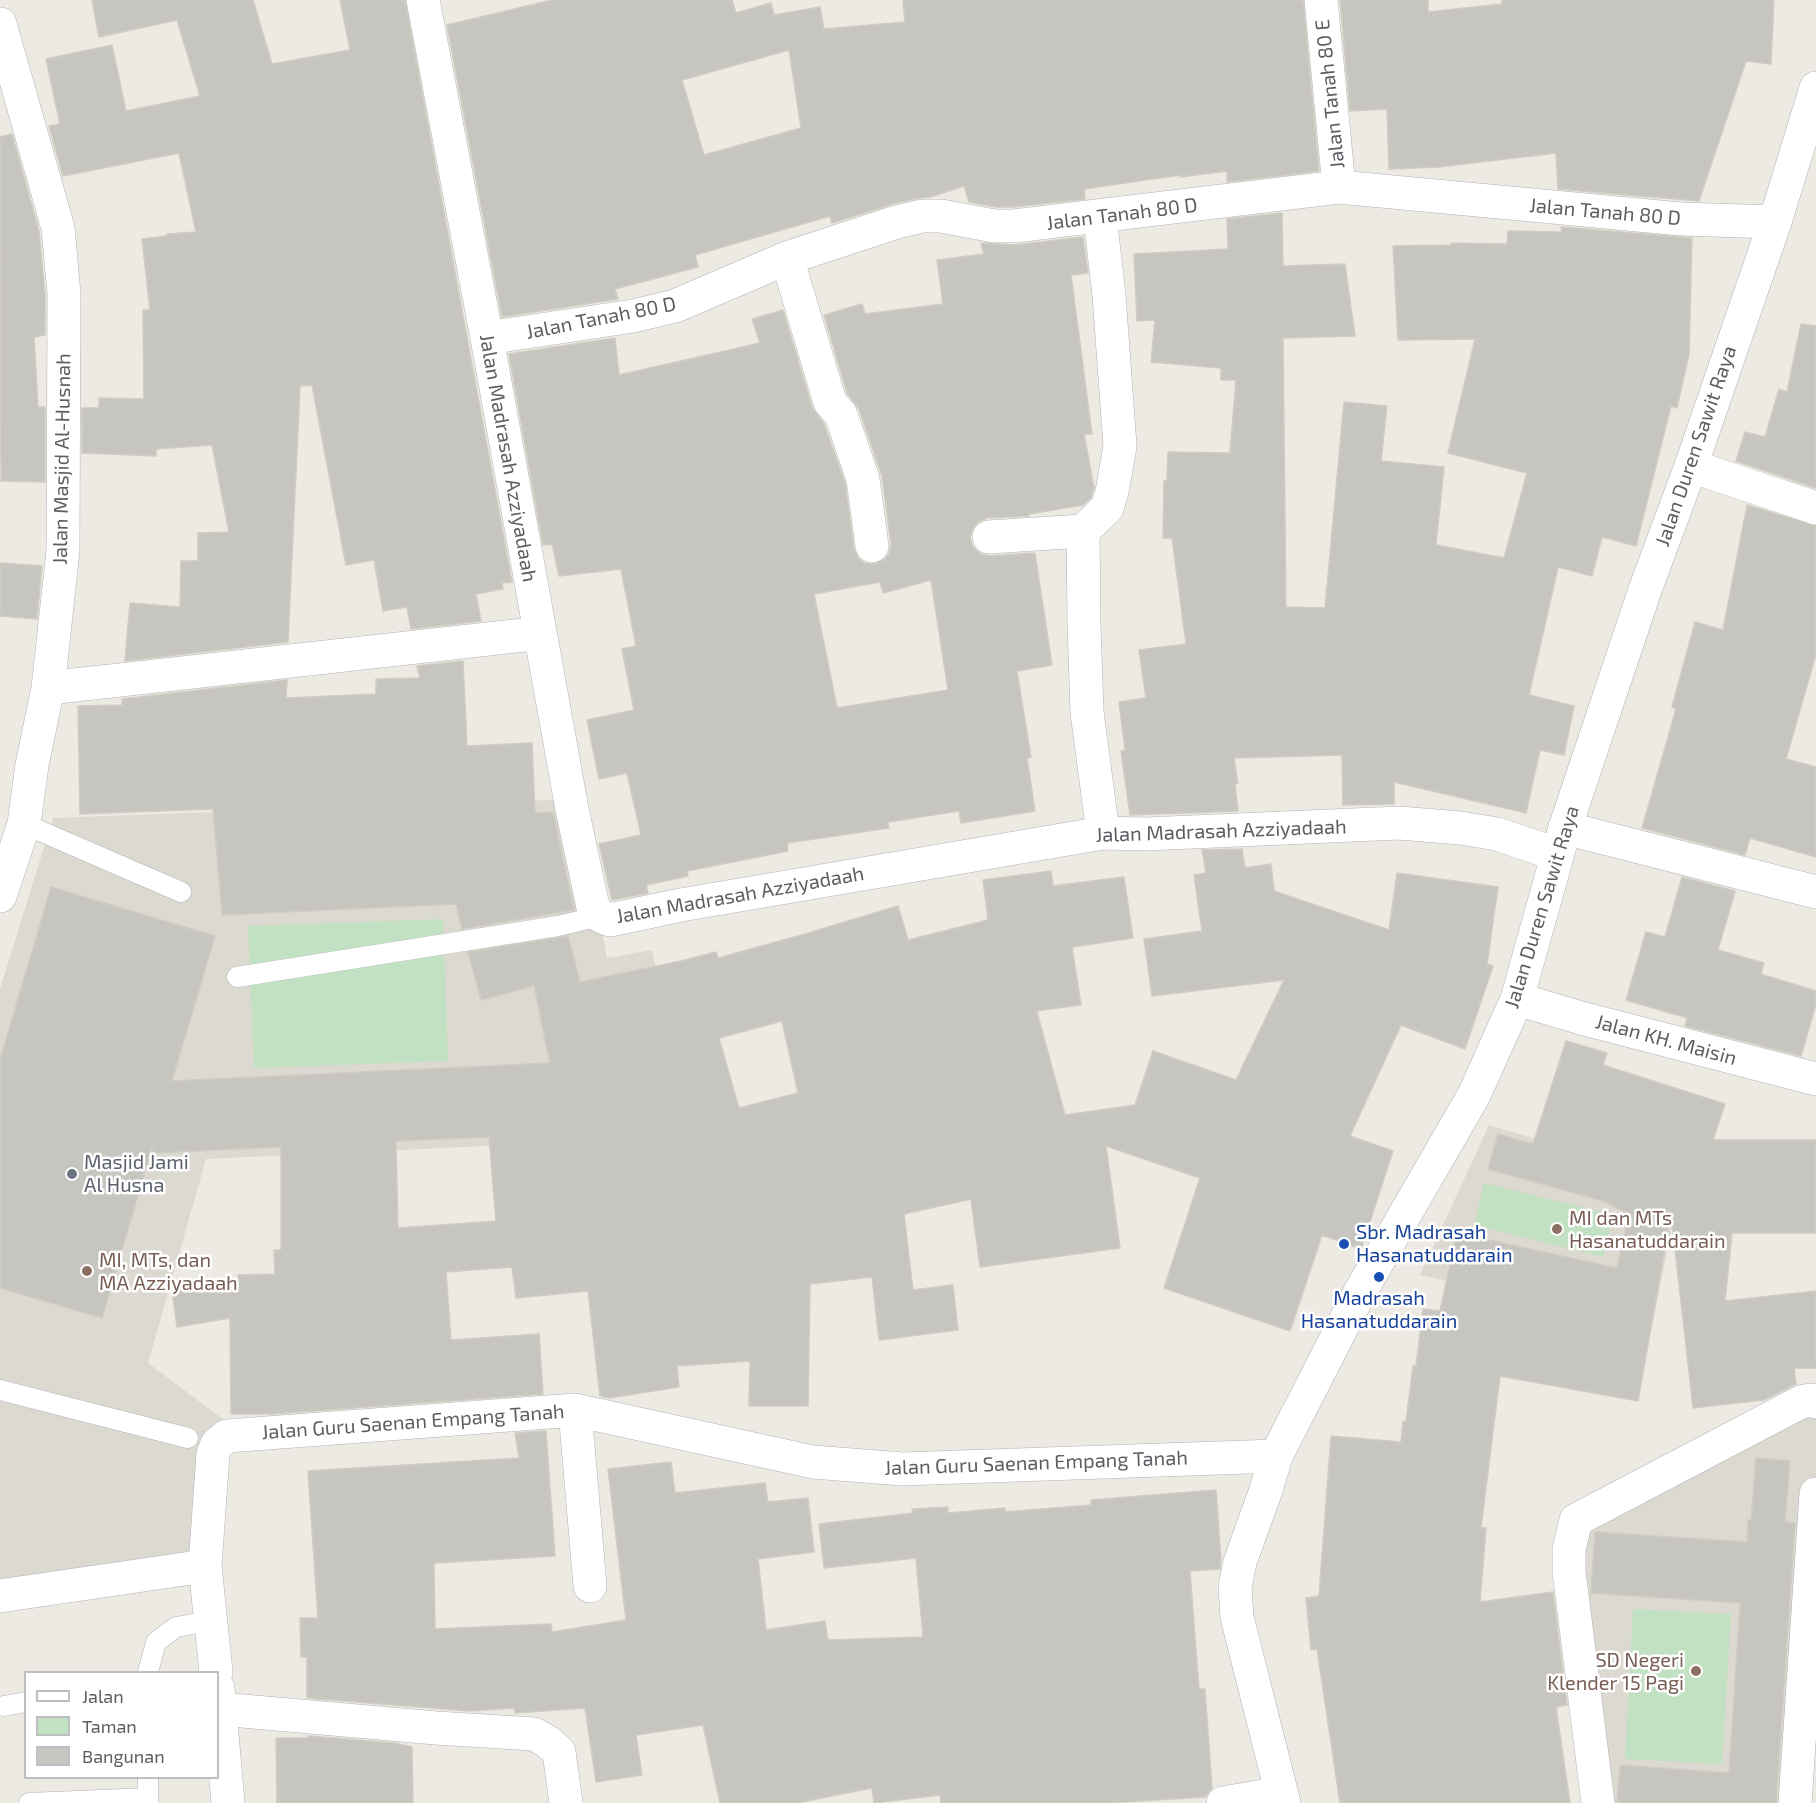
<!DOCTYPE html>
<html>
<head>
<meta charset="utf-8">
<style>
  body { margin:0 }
  #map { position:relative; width:1816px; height:1803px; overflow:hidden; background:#eceae3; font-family:"Exo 2",sans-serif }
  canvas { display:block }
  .legend { position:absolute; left:24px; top:1671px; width:195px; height:108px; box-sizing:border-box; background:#fff; border:2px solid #bdbfc0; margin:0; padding:8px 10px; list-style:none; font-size:18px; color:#5b5e62 }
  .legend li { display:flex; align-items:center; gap:12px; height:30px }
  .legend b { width:30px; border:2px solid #bdbfc0 }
</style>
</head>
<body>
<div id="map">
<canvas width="1816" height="1803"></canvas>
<ul class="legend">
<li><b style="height:8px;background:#fff"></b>Jalan</li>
<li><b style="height:16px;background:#c2e1c2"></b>Taman</li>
<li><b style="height:16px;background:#c7c5c0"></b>Bangunan</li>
</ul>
</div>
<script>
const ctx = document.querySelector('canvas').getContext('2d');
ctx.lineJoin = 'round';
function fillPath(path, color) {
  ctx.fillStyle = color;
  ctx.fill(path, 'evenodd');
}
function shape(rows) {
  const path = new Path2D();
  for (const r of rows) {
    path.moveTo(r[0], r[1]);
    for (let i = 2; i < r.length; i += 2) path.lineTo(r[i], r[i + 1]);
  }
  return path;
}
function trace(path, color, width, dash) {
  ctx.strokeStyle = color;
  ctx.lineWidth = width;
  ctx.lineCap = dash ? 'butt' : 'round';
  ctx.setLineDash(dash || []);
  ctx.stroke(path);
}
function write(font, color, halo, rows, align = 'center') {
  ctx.font = font + ' "Exo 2",sans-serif';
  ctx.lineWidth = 5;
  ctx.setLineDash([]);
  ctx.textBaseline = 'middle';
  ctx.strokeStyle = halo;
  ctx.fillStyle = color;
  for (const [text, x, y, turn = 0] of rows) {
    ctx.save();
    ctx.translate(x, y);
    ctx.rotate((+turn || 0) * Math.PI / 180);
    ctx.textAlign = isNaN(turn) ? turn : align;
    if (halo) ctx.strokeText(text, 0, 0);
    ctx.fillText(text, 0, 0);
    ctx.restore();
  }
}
fillPath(shape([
  [578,799,607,958,652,950,695,1152,551,1143,206,1159,148,1363,224,1420,217,1528,194,1558,0,1589,0,989,53,818],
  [1489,1125,1681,1182,1652,1327,1420,1275],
  [1816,1405,1816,1540,1795,1803,1593,1803,1579,1510]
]), '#dcd9d1');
fillPath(shape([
  [443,919,448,1061,254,1068,248,926],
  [1484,1183,1613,1215,1603,1257,1474,1225],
  [1633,1609,1731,1614,1722,1764,1625,1759]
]), '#c2e1c2');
const building = shape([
  [92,0,253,0,272,64,350,50,340,0,405,0,512,582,502,583,503,589,476,594,481,621,411,629,407,607,383,611,374,560,346,565,312,385,300,386,288,642,125,661,130,603,180,607,181,561,198,561,198,533,229,532,212,445,156,449,156,456,82,453,82,408,99,408,99,398,144,399,143,310,150,310,142,239,167,236,167,234,196,232,179,153,63,176,49,126,60,124,46,59,112,45,126,111,200,96,177,20,99,37,92,0],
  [552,0,732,0,736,13,771,3,774,15,820,7,824,29,905,22,903,0,1303,0,1319,171,1227,182,1227,171,1180,177,1180,175,1084,189,1085,199,1013,207,996,207,969,202,964,186,930,197,918,198,893,204,832,223,830,216,695,255,698,267,615,289,618,299,502,317,447,25,552,0],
  [789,50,801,128,704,155,682,80,789,50],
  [1340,0,1428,0,1428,12,1502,4,1502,0,1774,0,1771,64,1746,61,1699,201,1558,189,1556,153,1439,167,1389,169,1387,109,1350,111,1340,0],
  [12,134,39,231,45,295,45,335,34,337,38,407,45,407,45,482,1,481,0,137,12,134],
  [1282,213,1283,266,1345,264,1355,336,1283,338,1286,607,1325,608,1344,402,1387,406,1381,461,1444,467,1436,545,1504,558,1527,473,1448,453,1475,339,1398,340,1393,246,1451,245,1451,243,1507,244,1508,231,1562,232,1561,227,1692,238,1689,354,1677,408,1671,406,1636,546,1602,537,1592,576,1558,567,1529,695,1574,706,1564,755,1540,750,1526,813,1394,782,1394,804,1343,805,1342,755,1234,758,1238,783,1235,784,1238,811,1130,815,1121,751,1125,750,1119,702,1146,698,1139,650,1186,644,1172,538,1163,538,1164,481,1167,481,1168,452,1230,453,1236,380,1221,380,1221,368,1151,362,1155,320,1137,321,1134,254,1228,249,1227,219,1282,213],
  [1083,237,1088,273,1071,275,1092,434,1084,434,1094,488,1091,498,1083,505,1029,514,1029,516,987,518,978,522,973,528,970,538,973,547,981,554,990,556,1035,553,1052,665,1017,671,1031,757,1027,758,1035,811,961,823,959,811,888,822,889,828,787,843,788,851,687,871,688,876,646,885,648,893,612,900,599,844,641,835,627,773,599,779,587,720,634,710,622,649,636,646,621,569,559,576,552,544,543,545,509,354,615,338,619,375,760,343,752,319,783,310,812,407,824,424,845,483,854,549,858,558,864,563,875,564,884,560,889,554,891,544,882,476,859,409,847,393,824,315,862,304,865,314,943,304,937,260,984,254,981,243,1016,245,1083,237],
  [931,580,948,690,837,708,814,594,880,582,883,593,931,580],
  [1801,324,1816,326,1816,488,1736,461,1745,432,1765,437,1779,389,1787,392,1801,324],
  [1747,505,1816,526,1816,654,1786,759,1816,767,1816,857,1750,838,1745,855,1642,828,1676,709,1672,707,1695,622,1723,630,1747,505],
  [0,563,42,566,37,619,0,616,0,563],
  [463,661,467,746,532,743,535,813,553,812,574,910,462,929,456,904,222,915,213,809,80,814,78,706,122,705,122,699,287,680,286,698,376,694,376,679,420,678,417,666,463,661],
  [1242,849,1245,868,1271,864,1274,891,1389,930,1397,873,1498,887,1487,964,1493,966,1465,1049,1401,1025,1350,1136,1393,1151,1361,1249,1322,1235,1290,1331,1164,1288,1200,1178,1106,1146,1120,1248,980,1267,971,1199,904,1214,913,1290,953,1285,958,1330,879,1340,872,1277,810,1284,808,1406,749,1406,750,1361,677,1366,679,1387,609,1398,600,1396,588,1291,516,1298,512,1267,446,1272,451,1340,539,1334,543,1394,272,1414,231,1414,230,1318,177,1327,172,1290,239,1280,238,1275,275,1274,274,1250,281,1250,281,1147,153,1153,152,1147,102,1318,0,1288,0,1060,51,887,215,936,172,1081,550,1063,534,986,481,1000,468,952,568,936,580,982,681,961,716,952,718,958,805,934,898,906,908,940,988,920,983,880,1051,871,1053,886,1124,877,1133,938,1072,947,1081,1005,1035,1011,1037,1012,1065,1115,1135,1105,1153,1051,1236,1080,1284,980,1152,996,1144,939,1202,931,1194,875,1206,873,1202,850,1242,849],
  [782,1021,798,1093,739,1108,719,1038,782,1021],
  [489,1137,496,1221,398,1228,396,1141,489,1137],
  [1682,877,1735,891,1718,950,1764,963,1761,974,1816,991,1816,1004,1801,1056,1685,1026,1687,1018,1626,1000,1646,932,1665,937,1682,877],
  [1566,1041,1607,1053,1603,1065,1725,1104,1713,1140,1816,1140,1816,1233,1732,1233,1725,1301,1816,1291,1816,1368,1794,1368,1796,1384,1764,1400,1693,1408,1671,1214,1638,1401,1500,1376,1481,1528,1486,1528,1480,1602,1553,1592,1567,1705,1556,1707,1570,1803,1340,1803,1317,1649,1311,1650,1306,1598,1319,1596,1331,1436,1401,1442,1403,1421,1406,1422,1413,1366,1416,1366,1423,1309,1440,1311,1457,1233,1617,1268,1629,1214,1603,1201,1488,1169,1498,1134,1533,1144,1566,1041],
  [546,1431,555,1556,434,1563,435,1629,551,1624,552,1632,626,1620,608,1469,671,1462,675,1493,765,1483,768,1502,808,1498,814,1552,758,1559,766,1630,825,1621,828,1640,923,1637,916,1558,824,1568,819,1524,913,1513,912,1509,948,1507,948,1513,1005,1508,1005,1512,1091,1505,1091,1500,1216,1490,1221,1559,1220,1569,1190,1571,1199,1689,1205,1689,1212,1788,1205,1797,1107,1803,941,1803,940,1795,874,1803,872,1788,797,1803,720,1803,703,1725,636,1735,642,1775,596,1782,585,1708,515,1713,514,1708,469,1711,307,1698,307,1657,301,1657,300,1618,318,1618,308,1471,519,1458,515,1433,546,1431],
  [1756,1458,1790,1461,1785,1522,1795,1523,1776,1803,1617,1803,1620,1765,1729,1773,1740,1603,1591,1593,1595,1532,1747,1542,1748,1520,1751,1520,1756,1458],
  [308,1736,394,1743,412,1747,413,1803,277,1803,276,1738,308,1738,308,1736]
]);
fillPath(building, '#c7c5c0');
trace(building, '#d0ccc2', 1.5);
const lane = shape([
  [24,824,181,892],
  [237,977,558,926,600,916],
  [0,1390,188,1438],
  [148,1672,156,1642,176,1627,210,1621],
  [4,1706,26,1702],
  [148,1778,148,1803],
  [29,1803,148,1798]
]);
const street = shape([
  [423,0,487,338,572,809,593,907,600,916,610,920,681,905,1103,833,1146,834,1399,823,1460,828,1497,834,1556,854],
  [1321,0,1339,187],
  [0,24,58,228,64,294,63,551,48,688,32,765,24,824,0,896],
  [787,258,830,402,841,415,863,479,872,546],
  [487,338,633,316,675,306,787,258,897,222,922,216,941,216,994,226,1014,226,1339,187,1681,219,1775,222],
  [1691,466,1816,508],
  [1083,531,1084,624,1087,712,1103,833],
  [989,537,1083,531,1107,508,1112,492,1120,446,1109,295,1100,217],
  [48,688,524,635,539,630],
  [1565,828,1816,892],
  [575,1410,590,1586],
  [0,1596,205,1566],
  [216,1672,205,1566,213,1454,217,1444,227,1436,575,1410,813,1462,902,1469,1276,1456],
  [218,1688,228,1803],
  [220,1709,436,1728,534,1734,548,1742,559,1752,566,1803],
  [1223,1803,1281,1793],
  [1598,1803,1569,1571,1569,1549,1576,1520,1801,1402,1811,1400,1816,1402],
  [1795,1803,1816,1494]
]);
const secondary = shape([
  [1517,999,1581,1018,1816,1079],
  [1284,1803,1237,1617,1235,1587,1240,1562,1266,1490,1276,1456,1359,1294,1474,1095,1517,999,1565,828,1645,590,1691,466,1775,222,1816,88]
]);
trace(lane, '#b0b3b7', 21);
trace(street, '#b0b3b7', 34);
trace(secondary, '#afb2b6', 34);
trace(lane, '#fff', 20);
trace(street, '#fff', 33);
trace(secondary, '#fff', 33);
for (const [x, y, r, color] of [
  [72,1174,6,"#6b7280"],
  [1557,1229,6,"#8d6e63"],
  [1344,1244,6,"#1a4fb4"],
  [87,1271,6,"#8d6e63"],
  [1379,1277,6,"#1a4fb4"],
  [1696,1671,6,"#8d6e63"]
]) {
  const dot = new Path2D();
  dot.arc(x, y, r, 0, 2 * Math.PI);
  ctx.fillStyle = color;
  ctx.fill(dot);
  trace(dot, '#fff', 2);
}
write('20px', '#5b5e62', '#fff', [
  ["Jalan Tanah 80 E",1330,94,-96],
  ["Jalan Tanah 80 D",1605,212,5],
  ["Jalan Tanah 80 D",1122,214,-7],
  ["Jalan Tanah 80 D",601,318,-11],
  ["Jalan Duren Sawit Raya",1696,446,-71],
  ["Jalan Madrasah Azziyadaah",508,458,80],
  ["Jalan Masjid Al-Husnah",62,459,-89],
  ["Jalan Madrasah Azziyadaah",1221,831,-2],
  ["Jalan Madrasah Azziyadaah",740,895,-10],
  ["Jalan Duren Sawit Raya",1542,907,-73],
  ["Jalan KH. Maisin",1666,1040,15],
  ["Jalan Guru Saenan Empang Tanah",413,1422,-4],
  ["Jalan Guru Saenan Empang Tanah",1036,1463,-2]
]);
write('20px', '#5b616d', '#fff', [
  ["Masjid Jami",84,1162],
  ["Al Husna",84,1185]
], 'left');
write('20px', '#785e54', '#fff', [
  ["MI dan MTs",1569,1218],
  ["Hasanatuddarain",1569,1241],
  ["MI, MTs, dan",99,1260],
  ["MA Azziyadaah",99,1283],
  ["SD Negeri",1684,1660,"right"],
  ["Klender 15 Pagi",1684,1683,"right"]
], 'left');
write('20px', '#164399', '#fff', [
  ["Sbr. Madrasah",1356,1232],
  ["Hasanatuddarain",1356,1255],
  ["Madrasah",1379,1298,"center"],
  ["Hasanatuddarain",1379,1321,"center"]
], 'left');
</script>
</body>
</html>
